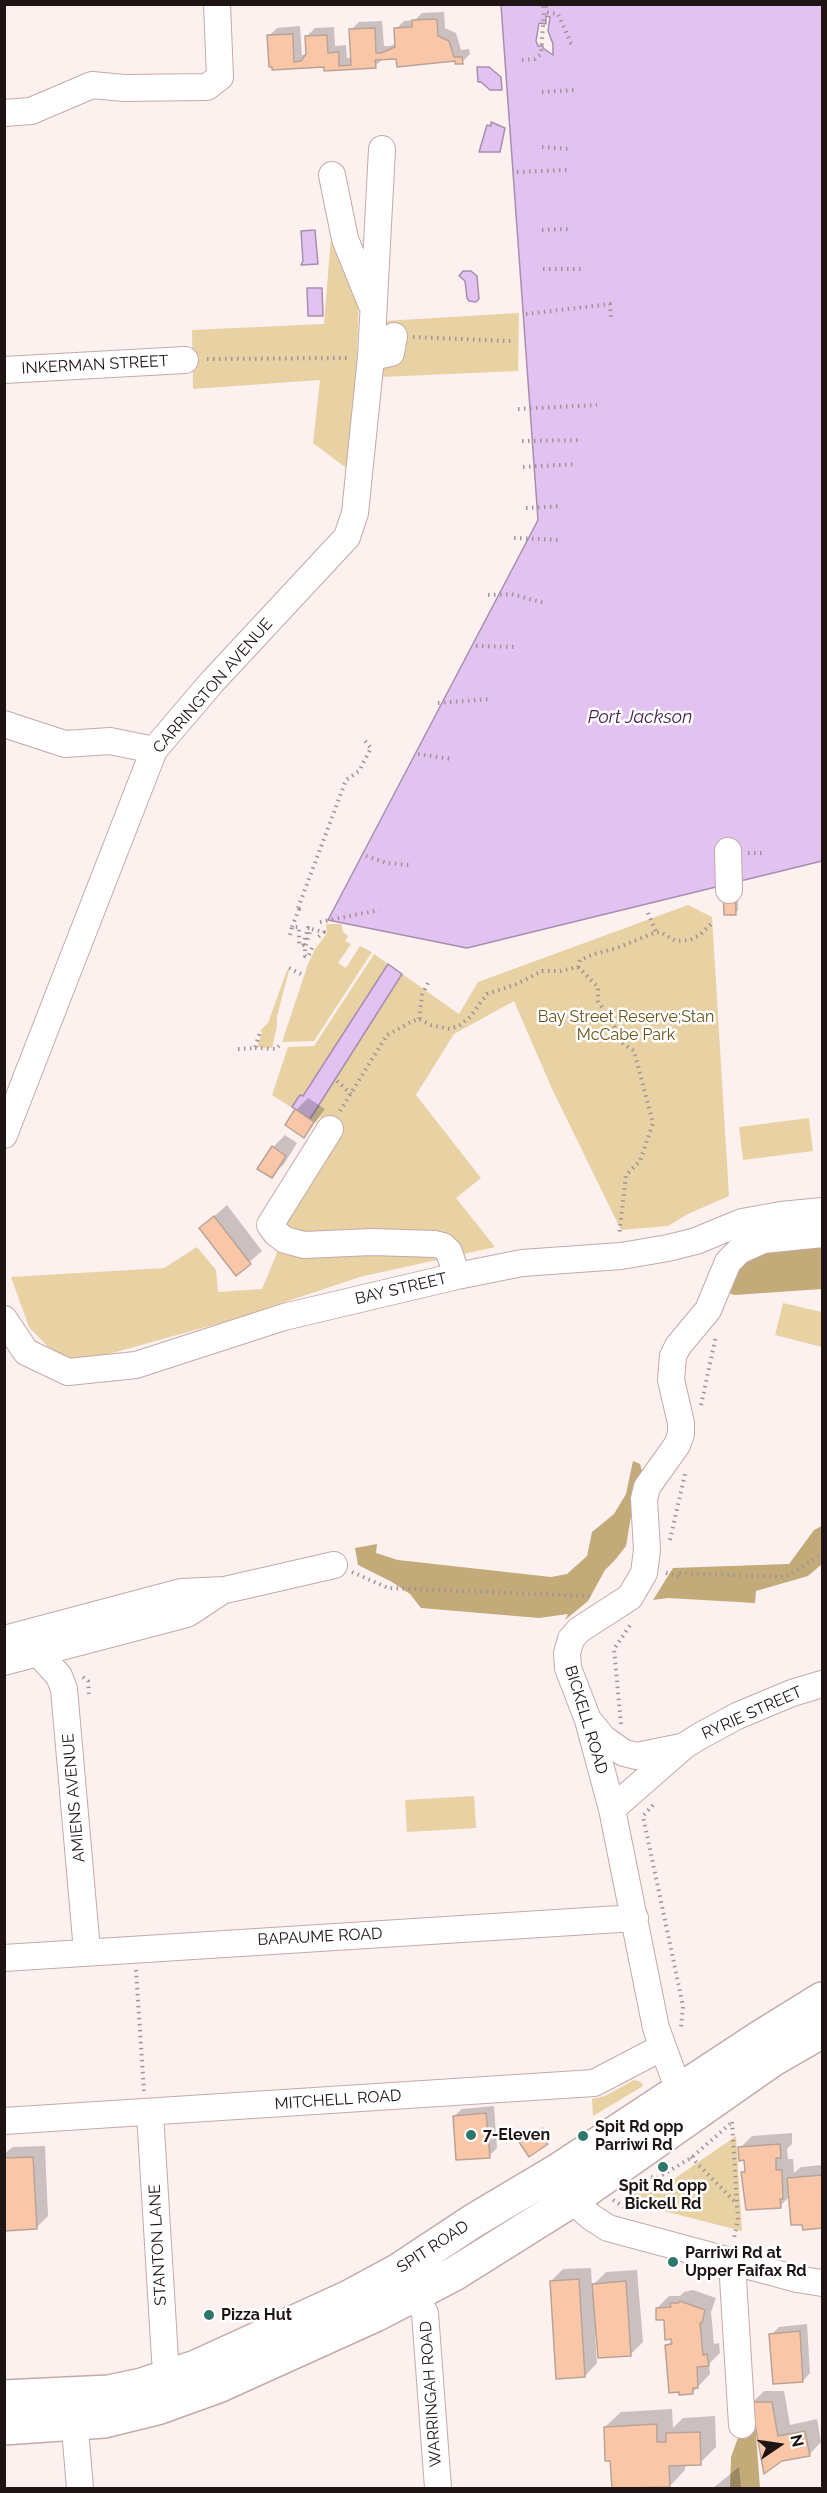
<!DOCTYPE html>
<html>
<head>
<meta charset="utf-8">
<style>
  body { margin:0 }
  #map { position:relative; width:827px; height:2493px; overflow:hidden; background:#fdf1f0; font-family:Raleway,sans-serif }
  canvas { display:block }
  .frame { position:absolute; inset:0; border:6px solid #1e1414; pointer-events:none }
  .north { position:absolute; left:749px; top:2415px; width:60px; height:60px; -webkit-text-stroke:4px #fff; paint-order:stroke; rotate:77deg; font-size:16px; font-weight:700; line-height:24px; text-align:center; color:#1e1414 }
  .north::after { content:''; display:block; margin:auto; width:21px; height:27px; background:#1e1414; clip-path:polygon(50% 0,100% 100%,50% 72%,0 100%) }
</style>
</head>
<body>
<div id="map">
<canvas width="827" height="2493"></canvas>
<div class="frame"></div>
<div class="north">N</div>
</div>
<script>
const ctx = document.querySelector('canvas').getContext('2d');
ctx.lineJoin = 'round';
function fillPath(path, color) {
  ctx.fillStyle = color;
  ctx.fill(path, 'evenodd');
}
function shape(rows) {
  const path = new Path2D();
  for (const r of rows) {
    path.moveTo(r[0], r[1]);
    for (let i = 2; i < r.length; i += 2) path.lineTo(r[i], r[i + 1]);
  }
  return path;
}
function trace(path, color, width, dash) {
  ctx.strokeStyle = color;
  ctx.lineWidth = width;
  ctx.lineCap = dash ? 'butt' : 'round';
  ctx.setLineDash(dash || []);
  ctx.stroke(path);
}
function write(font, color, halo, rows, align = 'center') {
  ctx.font = font + ' Raleway,sans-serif';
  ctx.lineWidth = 5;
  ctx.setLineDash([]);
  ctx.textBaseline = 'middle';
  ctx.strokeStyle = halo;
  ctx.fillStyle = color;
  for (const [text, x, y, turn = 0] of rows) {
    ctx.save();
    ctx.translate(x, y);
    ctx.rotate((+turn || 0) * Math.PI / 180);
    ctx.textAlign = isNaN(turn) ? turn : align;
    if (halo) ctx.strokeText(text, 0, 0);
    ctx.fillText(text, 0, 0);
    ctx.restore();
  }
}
fillPath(shape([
  [331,237,359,293,353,473,313,443,320,380,193,389,192,330,324,324],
  [519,313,518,371,380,377,384,321],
  [688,905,712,917,729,1196,688,1214,668,1226,621,1230,553,1091,514,1001,454,1034,416,1095,481,1178,456,1198,495,1247,360,1277,231,1320,105,1355,72,1360,48,1347,29,1327,11,1277,164,1268,197,1247,216,1270,218,1292,262,1289,279,1248,278,1222,336,1128,320,1117,316,1123,272,1095,288,1047,314,1046,374,954,459,1014,478,982],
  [326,924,341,924,343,932,348,936,345,941,351,944,338,963,346,968,360,946,372,952,314,1041,282,1042,308,964,315,949,327,933],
  [287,970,289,971,277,1016,277,1026,272,1048,257,1047,262,1032,260,1031,268,1023],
  [809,1118,813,1151,743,1160,739,1127],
  [783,1303,822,1312,822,1347,775,1335],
  [474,1796,476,1828,407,1832,405,1800],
  [634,2080,641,2082,643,2086,593,2116,592,2099,605,2096],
  [736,2136,742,2231,628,2202,629,2193,643,2188,661,2188]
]), '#e8d1a3');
fillPath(shape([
  [822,1244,822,1289,734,1295,729,1293,742,1263,752,1254],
  [633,1461,640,1464,642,1471,634,1498,626,1546,615,1560,605,1570,588,1601,565,1620,568,1614,539,1618,421,1608,410,1594,392,1582,358,1565,355,1548,377,1544,376,1553,398,1560,551,1577,567,1574,587,1556,592,1532,614,1514,626,1494],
  [822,1526,822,1564,808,1576,756,1591,755,1603,668,1598,653,1600,673,1568,789,1564,814,1530],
  [755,2422,760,2488,730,2488,731,2457,739,2435,753,2429]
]), '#c3aa79');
const water = shape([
  [547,4,822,5,822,861,467,948,328,920,538,520,501,5,541,5,542,7,547,7,547,4],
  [546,16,550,17,548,31,553,44,553,55,543,48,543,46,538,46,536,41,539,23,546,24,546,16],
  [477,67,489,67,501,77,502,90,490,90,481,82,478,82,477,67],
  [491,122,505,128,500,152,479,152,487,125,491,126,491,122],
  [315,230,318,264,301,265,303,261,301,231,315,230],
  [463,271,471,271,477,276,479,299,476,302,469,301,467,298,465,281,459,276,463,271],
  [307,288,322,288,323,316,308,316,307,288],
  [388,964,402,974,310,1119,292,1107,300,1095,303,1096,388,964]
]);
fillPath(water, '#e2c2f0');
trace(water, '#a78eae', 1.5);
fillPath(shape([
  [444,12,445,28,456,33,461,50,469,49,470,54,462,62,456,60,398,57,384,58,375,66,326,69,326,65,274,68,269,36,277,28,300,26,302,55,308,54,307,36,315,28,334,27,335,46,346,45,347,58,353,58,351,30,359,22,382,21,384,46,390,46,397,43,396,29,404,21,415,20,422,13],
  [738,887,738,910,735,913,725,913],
  [308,1098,325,1109,304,1136,296,1110],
  [285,1135,297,1143,284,1164,272,1176,273,1147],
  [227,1205,262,1251,237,1273,201,1228],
  [494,2106,497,2148,489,2156,454,2116,462,2109],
  [543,2127,551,2140,547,2143,525,2139],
  [792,2133,792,2144,787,2149,788,2159,793,2159,794,2173,801,2167,822,2165,822,2227,804,2228,790,2196,780,2206,742,2173,746,2169,745,2158,740,2148,752,2136],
  [45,2146,48,2216,36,2228,4,2217,4,2154,13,2147],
  [591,2268,592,2286,606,2272,637,2270,643,2342,631,2354,595,2335,597,2363,585,2376,551,2281,563,2269],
  [693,2290,716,2298,711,2312,714,2344,719,2343,720,2353,709,2364,710,2374,693,2392,667,2345,673,2340,665,2318,657,2308,669,2296,680,2296,684,2292],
  [807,2324,810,2373,803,2381,771,2335,779,2327],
  [764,2391,784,2391,790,2425,817,2419,821,2442,809,2455,781,2460,752,2403],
  [672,2409,673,2428,683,2418,715,2416,716,2447,700,2463,685,2464,685,2470,670,2486,613,2488,612,2459,605,2427,621,2412],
  [739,2467,741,2488,713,2488]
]), '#0003');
const building = shape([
  [437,19,438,36,449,41,454,57,462,57,463,64,455,64,455,61,397,67,396,59,375,60,376,68,324,71,324,67,272,70,272,67,269,67,267,35,293,34,294,62,301,61,306,54,305,36,327,35,328,53,339,52,339,66,351,65,349,29,375,28,376,53,381,53,395,47,394,28,412,27,412,20,437,19],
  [723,890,735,890,736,915,724,915,723,890],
  [295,1109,314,1122,304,1138,285,1125,295,1109],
  [272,1146,286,1156,272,1178,257,1169,272,1146],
  [214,1216,251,1264,236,1276,199,1228,214,1216],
  [486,2113,490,2158,456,2160,453,2116,486,2113],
  [539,2130,548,2144,529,2157,519,2142,539,2130],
  [780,2144,781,2158,776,2158,776,2170,782,2170,783,2199,780,2199,781,2208,746,2210,741,2172,745,2172,744,2160,739,2161,738,2147,780,2144],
  [33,2157,37,2229,4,2231,4,2158,33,2157],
  [822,2175,822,2228,803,2230,802,2225,791,2225,787,2178,822,2175],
  [579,2279,585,2377,556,2379,550,2281,579,2279],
  [626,2281,631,2356,598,2358,592,2284,626,2281],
  [680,2301,705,2310,702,2323,700,2323,703,2355,707,2354,709,2366,697,2367,698,2388,693,2388,693,2394,679,2395,679,2392,669,2393,665,2345,672,2344,671,2339,665,2340,664,2320,656,2320,656,2308,671,2307,670,2303,679,2303,680,2301],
  [800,2331,803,2382,773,2384,769,2334,800,2331],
  [751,2402,772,2402,778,2436,805,2431,810,2456,782,2461,764,2474,751,2402],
  [657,2424,657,2442,666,2442,666,2433,700,2432,701,2465,669,2466,670,2487,612,2488,610,2461,605,2461,604,2427,657,2424]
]);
fillPath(building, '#f9c6a8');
trace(building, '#baa396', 1.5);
const minor = shape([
  [4,113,31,111,92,85,124,88,207,87,220,77,217,4],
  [332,175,345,239,371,303],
  [371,357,391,353,394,336],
  [4,370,185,360],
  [4,724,65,744,110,741,154,750],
  [728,851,729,890],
  [330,1129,270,1225,276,1233,285,1240,304,1245,372,1242,435,1244,443,1246,449,1252,457,1276],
  [4,1135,154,750,212,682,347,537,355,513,371,357,382,149],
  [4,1319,26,1352,68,1372,136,1365,284,1317,457,1276,522,1263,621,1256,668,1248,696,1241,742,1222,781,1215,822,1211],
  [4,1639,181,1592,225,1590,334,1565],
  [38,1653,59,1676,64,1689,87,1951],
  [4,1662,187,1614,222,1591],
  [590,1722,603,1738,624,1753,637,1756,681,1747],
  [612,1809,684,1746,700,1736,737,1716,792,1693,822,1684],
  [4,1958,635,1918],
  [688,2107,679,2091,656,2028,612,1809,588,1720,568,1668,567,1653,571,1639,579,1630,630,1597,644,1573,647,1550,644,1499,647,1487,677,1445,681,1434,681,1423,671,1380,673,1356,678,1346,708,1310,728,1262,739,1251,763,1240,822,1234],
  [150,2113,165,2359,168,2377],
  [4,2121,594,2083,663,2047],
  [572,2200,591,2217,608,2228,797,2279,822,2283],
  [732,2262,742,2425],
  [405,2279,425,2313,438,2488],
  [73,2406,80,2488]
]);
const highway = shape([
  [4,2397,109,2392,142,2385,196,2367,349,2297,399,2270,473,2221,557,2171,759,2038,822,1999],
  [4,2428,104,2421,157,2408,218,2386,375,2315,454,2274,572,2200,772,2060,822,2031]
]);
trace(minor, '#c5a9a8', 28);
trace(highway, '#c5a9a8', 36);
trace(shape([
  [522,60,535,59,541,54,544,12,558,14,571,43,575,44],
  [542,92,575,90],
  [542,147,571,149],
  [517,172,567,170],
  [542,230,570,229],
  [543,269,581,269],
  [526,314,610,304,611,318],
  [413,337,512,341],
  [207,359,349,358],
  [518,409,597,405],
  [522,441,579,440],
  [523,467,576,464],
  [526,508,562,506],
  [514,538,561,540],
  [488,595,511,594,545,603],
  [476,646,518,647],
  [438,703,491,699],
  [418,754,451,759],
  [748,853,762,853],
  [366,856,387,863,409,865],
  [298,908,346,780,359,771,371,748,365,741],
  [648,913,656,932],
  [320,922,379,910],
  [292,927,299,909,295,908],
  [290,935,292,927,299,927,299,944,303,945,308,928,311,929],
  [312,948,308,957,305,956,305,947,311,929,324,932,316,939],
  [578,967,598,987,598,1001,616,1029,612,1036,634,1051,653,1123,640,1161,626,1175,619,1236],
  [289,968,301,974],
  [419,1019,422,995,428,983],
  [255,1048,276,1049,279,1046],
  [238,1049,255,1048,260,1032],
  [337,1081,351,1094],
  [340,1111,387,1035,413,1021,419,1019,431,1025,450,1029,460,1025,470,1017,487,994,517,984,542,971,560,971,578,967,580,960,594,954,617,948,654,933,660,932,676,941,690,940,700,935,711,924],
  [701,1405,716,1336],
  [670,1540,685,1474],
  [352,1572,388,1588,590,1596],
  [666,1573,679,1577,679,1573,786,1577,822,1554],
  [83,1677,88,1681,89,1694],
  [621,1724,614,1649,631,1624],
  [653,1805,643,1816,683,2006,681,2027],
  [136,1970,144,2091],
  [732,2122,738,2220,734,2238],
  [691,2157,737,2204],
  [651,2177,657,2178,691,2158,730,2124],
  [613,2200,627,2209]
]), '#a09494', 4, [1.5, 4.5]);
trace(minor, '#fff', 26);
trace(highway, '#fff', 33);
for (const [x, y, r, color] of [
  [471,2135,6,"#31766a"],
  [583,2136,6,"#31766a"],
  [663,2167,6,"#31766a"],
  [673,2262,6,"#31766a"],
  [209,2315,6,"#31766a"]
]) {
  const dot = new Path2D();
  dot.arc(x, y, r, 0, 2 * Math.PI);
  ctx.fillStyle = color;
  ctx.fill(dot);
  trace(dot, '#fff', 2);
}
write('16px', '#1e1414', '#fff', [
  ["INKERMAN STREET",95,365,-3],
  ["CARRINGTON AVENUE",213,686,-49],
  ["BAY STREET",401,1289,-13],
  ["RYRIE STREET",752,1713,-24],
  ["BICKELL ROAD",586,1720,73],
  ["AMIENS AVENUE",74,1798,-95],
  ["BAPAUME ROAD",320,1937,-3],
  ["MITCHELL ROAD",338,2100,-4],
  ["STANTON LANE",158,2245,-93],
  ["SPIT ROAD",433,2247,-33],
  ["WARRINGAH ROAD",431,2394,-94]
]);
write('16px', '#6b5117', '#fff', [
  ["Bay Street Reserve;Stan",626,1017],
  ["McCabe Park",626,1035]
]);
write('bold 16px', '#1e1414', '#fff', [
  ["Spit Rd opp",595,2127],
  ["Parriwi Rd",595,2145],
  ["7-Eleven",483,2135],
  ["Spit Rd opp",663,2186,"center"],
  ["Bickell Rd",663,2204,"center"],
  ["Parriwi Rd at",685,2253],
  ["Upper Faifax Rd",685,2271],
  ["Pizza Hut",221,2315]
], 'left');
write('italic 18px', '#482157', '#fff', [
  ["Port Jackson",640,718]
]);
</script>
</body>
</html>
